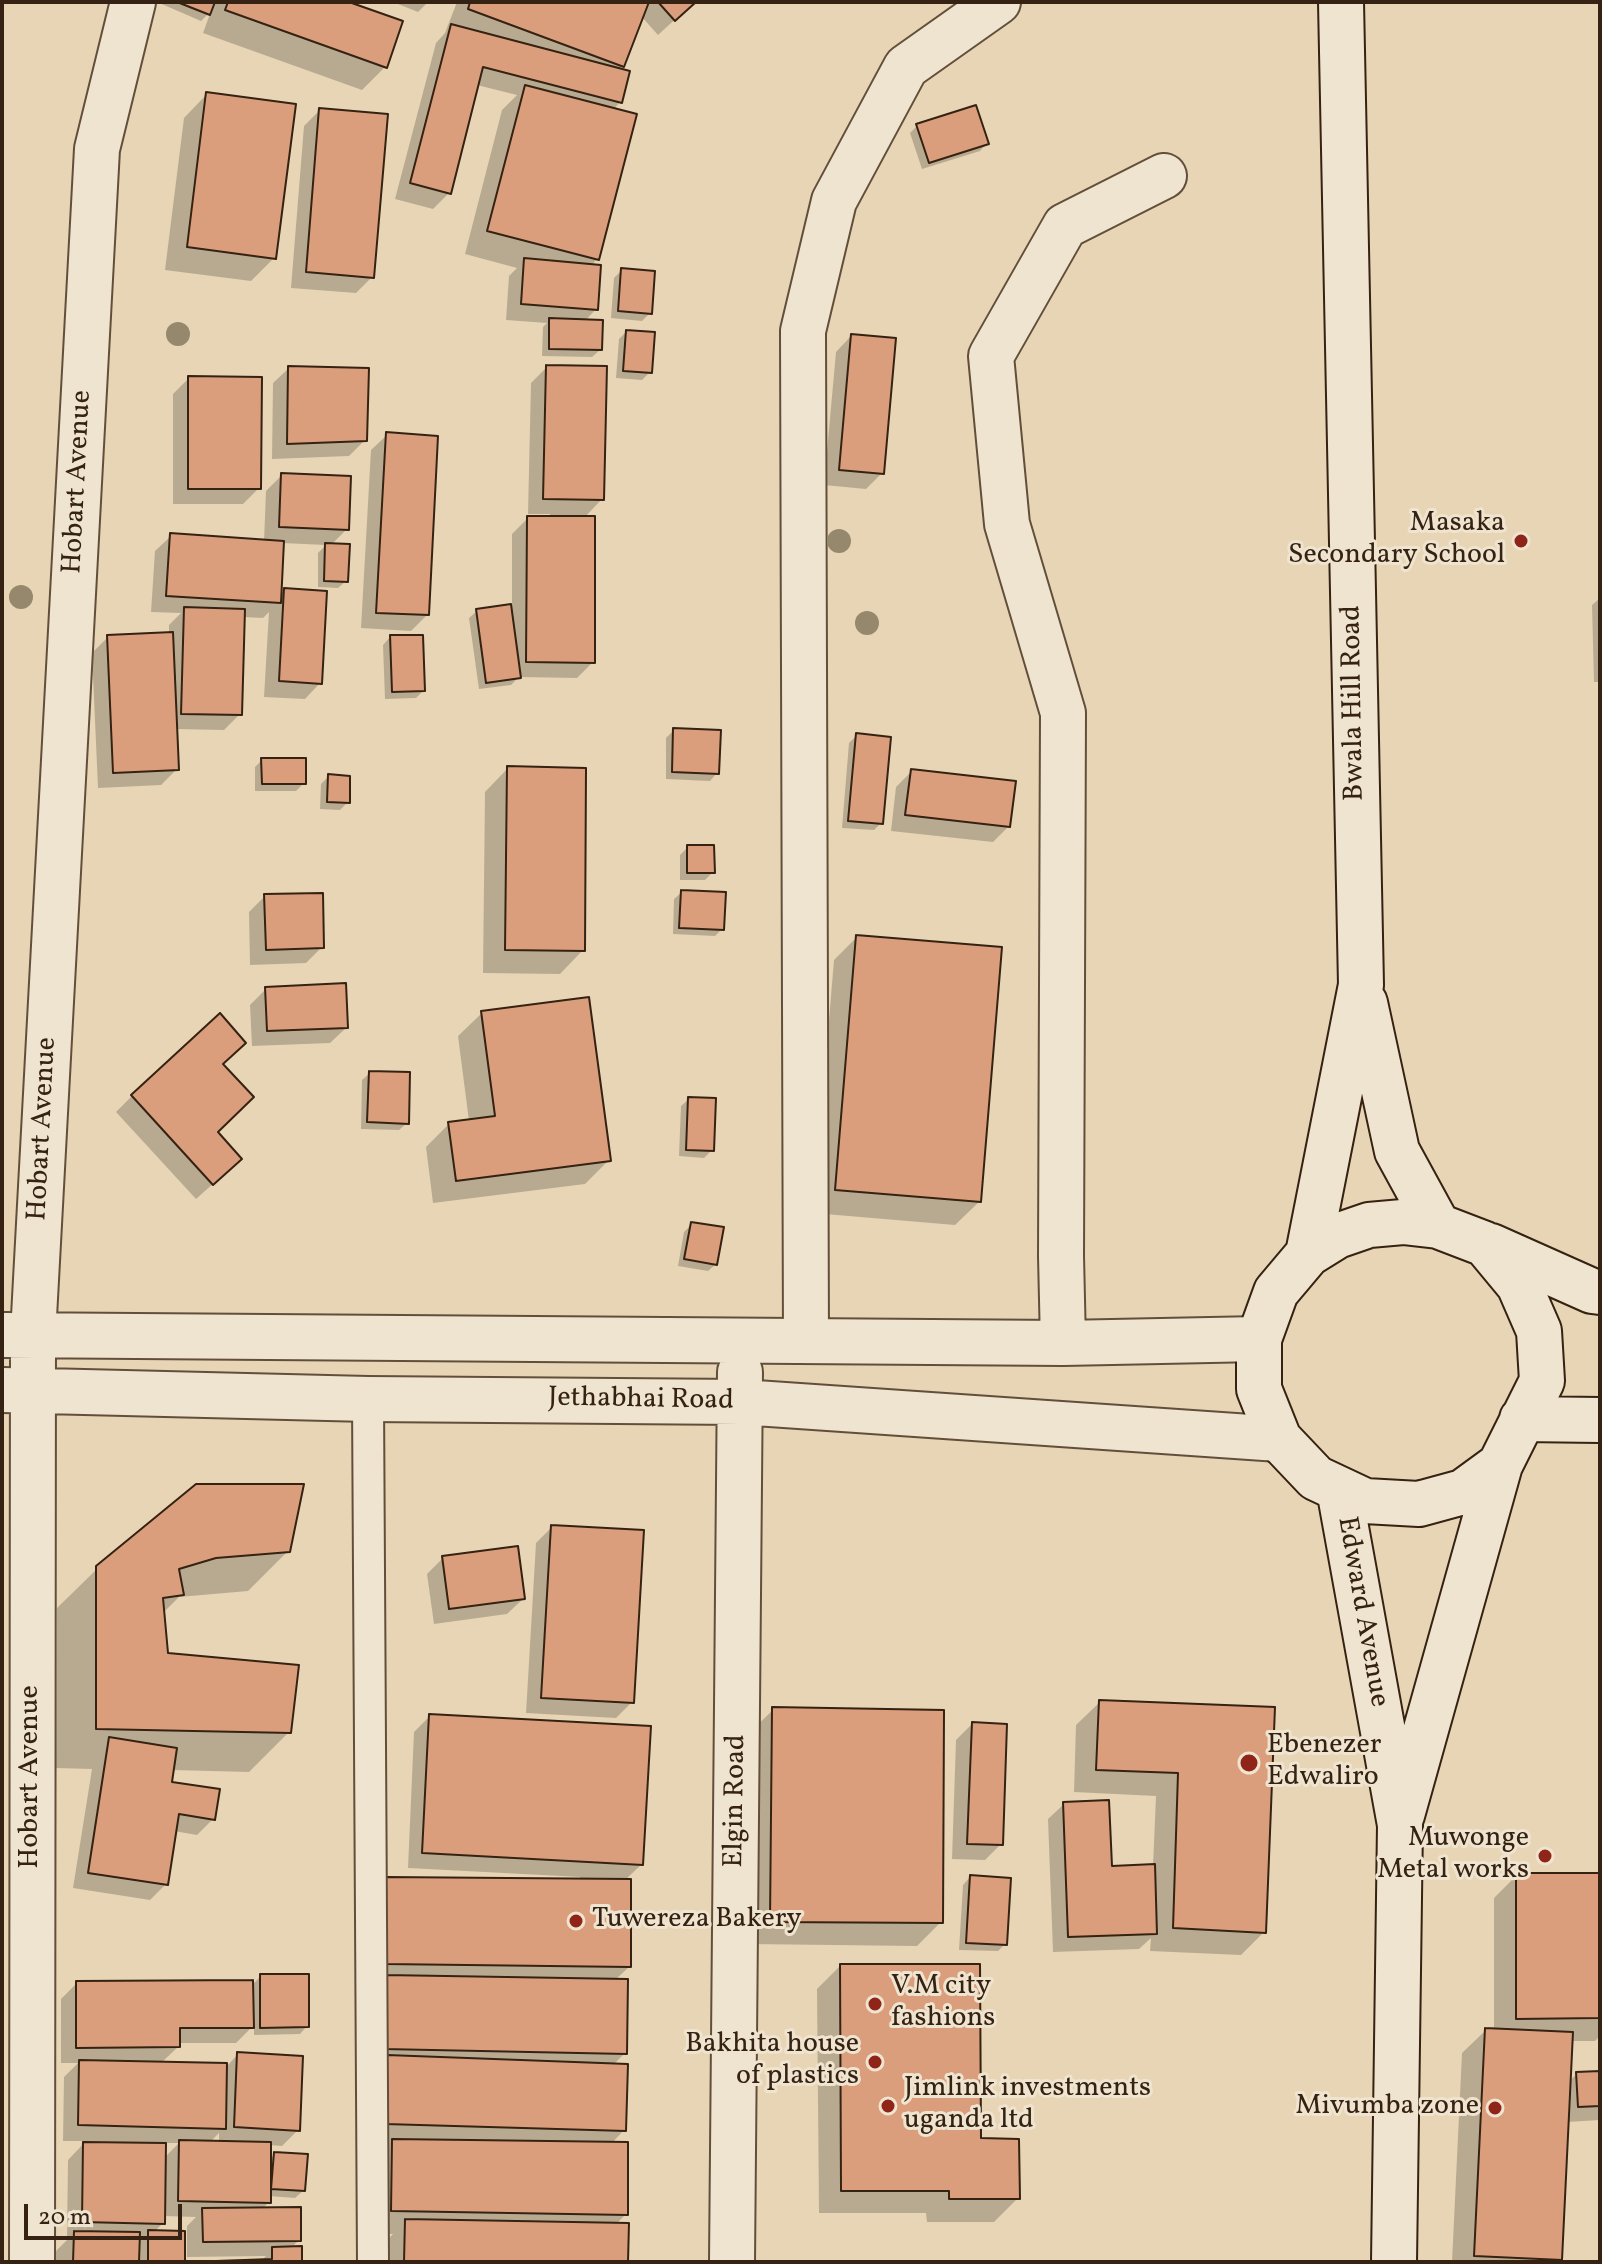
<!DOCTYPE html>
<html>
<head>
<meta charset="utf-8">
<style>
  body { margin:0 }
  #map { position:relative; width:1602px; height:2264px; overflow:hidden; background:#e7d5b5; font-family:Vollkorn,serif }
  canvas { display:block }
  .frame { position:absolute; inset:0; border:4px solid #352212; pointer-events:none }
  .scale { position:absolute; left:24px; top:2204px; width:158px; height:36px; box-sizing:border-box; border:4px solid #352212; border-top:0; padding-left:10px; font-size:24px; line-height:28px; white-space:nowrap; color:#352212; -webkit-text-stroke:6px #efe4cf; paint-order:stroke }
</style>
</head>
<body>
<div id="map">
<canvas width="1602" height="2264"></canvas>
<div class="frame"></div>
<div class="scale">20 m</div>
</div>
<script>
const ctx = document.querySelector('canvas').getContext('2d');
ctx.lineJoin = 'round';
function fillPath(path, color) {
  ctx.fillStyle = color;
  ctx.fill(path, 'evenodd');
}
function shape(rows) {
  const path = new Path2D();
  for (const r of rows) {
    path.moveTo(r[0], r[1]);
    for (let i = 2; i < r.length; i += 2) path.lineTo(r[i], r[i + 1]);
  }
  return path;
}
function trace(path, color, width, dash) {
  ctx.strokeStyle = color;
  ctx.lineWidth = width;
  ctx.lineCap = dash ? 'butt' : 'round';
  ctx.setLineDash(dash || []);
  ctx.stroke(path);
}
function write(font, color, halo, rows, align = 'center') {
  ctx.font = font + ' Vollkorn,serif';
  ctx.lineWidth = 6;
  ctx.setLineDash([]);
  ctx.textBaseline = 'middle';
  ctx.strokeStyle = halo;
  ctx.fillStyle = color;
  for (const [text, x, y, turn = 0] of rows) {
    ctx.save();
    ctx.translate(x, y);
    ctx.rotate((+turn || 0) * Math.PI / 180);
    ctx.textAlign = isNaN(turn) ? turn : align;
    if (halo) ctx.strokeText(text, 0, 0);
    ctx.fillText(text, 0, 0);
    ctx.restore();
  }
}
fillPath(shape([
  [157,2,343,2,385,67,362,90,203,33,211,11,201,21],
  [393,2,428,2,418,12],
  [457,2,694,2,658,35,641,16,622,66,618,70,620,102,613,110,597,259,591,266,596,309,585,321,600,350,592,357,542,356,543,327,547,323,506,320,509,276,517,268,465,254,502,110,517,95,477,85,449,193,433,209,395,199,436,43,445,33],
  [207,94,274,258,251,281,165,270,184,118],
  [320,110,372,277,356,293,291,288,304,126],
  [918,125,987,143,980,151,922,169,910,133],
  [622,270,650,313,642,321,611,318,614,278],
  [626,332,650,372,642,380,616,378,619,339],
  [851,336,882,473,866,489,824,485,836,352],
  [547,367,602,499,584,518,593,662,577,678,519,677,511,685,479,689,469,618,477,611,512,606,512,534,528,518,550,518,550,514,528,514,531,383],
  [289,368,365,440,349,456,272,459,273,383],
  [189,378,259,488,243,504,173,504,173,394],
  [387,435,427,615,411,631,361,628,371,450],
  [282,475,347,529,331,545,346,581,338,588,318,587,318,553,326,545,282,543,279,596,285,590,320,683,305,699,264,697,269,612,263,618,243,617,240,714,224,730,175,729,177,769,161,785,98,788,92,653,108,637,169,634,169,625,181,613,151,612,155,551,171,536,264,542,266,491],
  [1600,598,1600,682,1594,682,1592,605],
  [390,637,423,691,416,698,385,699,383,645],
  [674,730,717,773,710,781,666,779,666,738],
  [857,735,881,823,874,830,842,828,849,743],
  [262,760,304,783,296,791,255,791,255,767],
  [508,768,583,950,560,974,483,973,485,792],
  [912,771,1009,826,993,842,891,831,896,787],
  [329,776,348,802,340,810,320,809,321,784],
  [688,847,713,872,705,880,680,880,680,855],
  [682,892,722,929,715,936,673,934,674,899],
  [265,896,322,947,306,963,250,965,249,912],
  [857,937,979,1202,955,1225,813,1213,834,960],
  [266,989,346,1028,330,1043,252,1046,250,1005],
  [482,1013,609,1160,585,1184,433,1203,426,1147,449,1124,469,1121,458,1036],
  [221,1065,215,1132,224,1174,196,1199,116,1112,132,1096],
  [370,1073,407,1123,399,1130,361,1129,362,1080],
  [689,1099,712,1150,704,1158,679,1156,681,1106],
  [691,1225,716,1264,708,1271,678,1266,684,1232],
  [552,1527,632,1702,616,1718,526,1713,536,1543],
  [288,1551,248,1591,179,1597,162,1614,166,1655,289,1732,249,1772,172,1770,170,1784,213,1819,197,1835,174,1831,166,1884,150,1900,73,1888,92,1769,56,1768,57,1608,98,1568],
  [443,1558,523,1599,507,1614,434,1624,427,1574],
  [1100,1702,1273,1709,1264,1932,1241,1955,1150,1951,1151,1938,1139,1949,1053,1952,1048,1819,1064,1804,1110,1868,1153,1866,1156,1796,1074,1792,1076,1725],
  [773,1710,941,1922,917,1946,747,1944,749,1733],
  [430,1716,642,1864,624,1881,629,1967,615,1980,625,2053,613,2065,624,2130,611,2144,626,2214,615,2225,626,2262,382,2262,383,2244,393,2234,368,2234,363,1902,580,1881,580,1877,408,1868,414,1732],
  [972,1724,1001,1844,985,1860,952,1859,956,1740],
  [1517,1875,1600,1875,1600,2036,1595,2041,1571,2041,1568,2082,1577,2074,1600,2073,1600,2120,1567,2122,1560,2259,1557,2262,1452,2262,1462,2053,1486,2030,1494,2030,1494,1898],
  [970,1877,1005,1944,998,1951,959,1950,963,1885],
  [840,1966,979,2140,1018,2198,994,2222,927,2222,926,2213,819,2213,817,1989],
  [261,1976,307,2026,300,2034,254,2035,254,2025,236,2043,178,2043,178,2047,161,2063,228,2065,238,2054,298,2130,282,2146,269,2145,269,2160,275,2154,303,2191,295,2198,269,2196,269,2202,262,2209,299,2240,291,2248,300,2262,232,2262,261,2261,266,2256,187,2257,187,2226,196,2217,163,2216,163,2223,154,2232,183,2262,51,2262,51,2256,70,2237,67,2237,68,2160,86,2141,63,2141,64,2077,78,2063,61,2063,61,1999,77,1983,251,1986],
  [219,2133,219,2143,209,2143],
  [164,2143,179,2143,164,2158]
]), '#0003');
const building = shape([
  [177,2,215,2,210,15,177,2],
  [228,2,349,2,403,21,387,68,225,10,228,2],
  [470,2,649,2,624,67,468,9,470,2],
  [658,2,696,2,675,21,658,2],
  [451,24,630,71,622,103,483,67,451,194,410,183,451,24],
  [525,85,637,114,599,260,487,231,525,85],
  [206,92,296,104,276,259,187,247,206,92],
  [976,105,989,144,929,163,916,124,976,105],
  [319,108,388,114,374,278,306,272,319,108],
  [524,258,601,265,598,310,521,304,524,258],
  [621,268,655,271,652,314,618,311,621,268],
  [549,318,603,320,602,350,549,349,549,318],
  [626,330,655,332,652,373,623,371,626,330],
  [851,334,896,338,884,474,839,470,851,334],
  [546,365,607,366,604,500,543,499,546,365],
  [288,366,369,368,367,441,287,444,288,366],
  [188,376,262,377,261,489,188,489,188,376],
  [386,432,438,436,429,615,376,613,386,432],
  [281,473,351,476,349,530,279,527,281,473],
  [527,516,595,516,595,663,526,662,527,516],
  [170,533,284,541,281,603,166,596,170,533],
  [325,543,350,544,348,582,324,581,325,543],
  [284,588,327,591,322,684,279,681,284,588],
  [511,604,521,678,486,683,476,609,511,604],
  [184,607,245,609,242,715,181,714,184,607],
  [173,632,179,770,113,773,107,635,173,632],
  [390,635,423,635,425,691,392,692,390,635],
  [673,728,721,730,719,774,672,772,673,728],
  [856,733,891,737,883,824,848,821,856,733],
  [261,758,306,758,306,784,262,784,261,758],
  [507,766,586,768,585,951,505,950,507,766],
  [911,769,1016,781,1010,827,905,815,911,769],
  [328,774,350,776,350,803,327,802,328,774],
  [687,845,714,845,715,873,687,873,687,845],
  [681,890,726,892,724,930,679,928,681,890],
  [323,893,324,948,266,950,264,894,323,893],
  [856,935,1002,947,981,1202,835,1190,856,935],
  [346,983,348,1028,267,1031,265,987,346,983],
  [589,997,611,1161,456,1181,448,1122,495,1116,481,1011,589,997],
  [220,1013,246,1043,223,1064,254,1097,218,1132,242,1159,213,1185,131,1095,220,1013],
  [369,1071,410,1072,409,1124,367,1122,369,1071],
  [688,1097,716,1098,714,1151,686,1150,688,1097],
  [691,1222,724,1227,717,1265,684,1259,691,1222],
  [196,1484,304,1484,290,1552,216,1558,179,1569,184,1595,163,1598,168,1653,299,1665,291,1733,96,1729,96,1566,196,1484],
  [551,1525,644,1530,634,1703,541,1698,551,1525],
  [518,1546,525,1599,449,1609,442,1556,518,1546],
  [1099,1700,1275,1707,1266,1933,1173,1928,1178,1773,1096,1770,1099,1700],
  [772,1707,944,1710,943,1923,770,1922,772,1707],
  [429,1714,651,1726,643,1865,422,1853,429,1714],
  [972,1722,1007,1724,1003,1845,967,1844,972,1722],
  [109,1737,177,1748,172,1782,220,1789,215,1820,179,1814,168,1885,88,1873,109,1737],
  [1109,1800,1112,1866,1155,1864,1157,1934,1068,1937,1063,1802,1109,1800],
  [1516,1873,1600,1873,1600,2018,1516,2019,1516,1873],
  [970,1875,1011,1878,1007,1945,966,1943,970,1875],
  [385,1877,631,1879,631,1967,384,1964,385,1877],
  [840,1964,980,1964,981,2138,1019,2139,1020,2199,949,2199,949,2191,841,2191,840,1964],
  [260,1974,309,1974,309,2027,260,2028,260,1974],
  [385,1975,628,1979,627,2054,383,2049,385,1975],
  [253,1980,254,2028,180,2028,180,2047,76,2048,76,1981,253,1980],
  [1485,2028,1573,2032,1562,2260,1474,2256,1485,2028],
  [237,2052,303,2056,300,2131,234,2127,237,2052],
  [387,2055,628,2064,626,2131,385,2124,387,2055],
  [79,2060,227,2063,226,2129,78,2125,79,2060],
  [1600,2071,1600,2106,1578,2107,1576,2072,1600,2071],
  [392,2139,628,2142,628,2215,391,2211,392,2139],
  [179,2140,271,2142,271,2203,178,2201,179,2140],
  [83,2142,166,2143,165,2224,82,2222,83,2142],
  [274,2152,308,2154,305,2191,271,2189,274,2152],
  [301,2207,301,2241,203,2242,202,2208,301,2207],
  [405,2219,629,2223,628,2262,404,2262,405,2219],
  [148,2230,185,2231,185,2262,148,2262,148,2230],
  [74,2231,140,2232,139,2262,73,2262,74,2231],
  [302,2246,302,2262,188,2262,272,2259,272,2247,302,2246]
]);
fillPath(building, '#da9e7d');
trace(building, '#352212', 2);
const lane = shape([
  [368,1399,373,2262]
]);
const street = shape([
  [4,1335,1063,1343,1259,1339],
  [806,1341,803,331,834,201,906,67,998,2],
  [1063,1343,1061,1256,1063,713,1007,524,991,356,1065,226,1164,176],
  [3,1390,368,1399,741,1402,1279,1439],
  [32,2262,33,1335,97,149,133,2],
  [732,2262,740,1372]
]);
const secondary = shape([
  [1365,1003,1397,1151,1438,1226],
  [1403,1222,1438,1226,1485,1244,1519,1285,1539,1331,1542,1381,1500,1465,1463,1492,1419,1504,1365,1501,1316,1478,1279,1439,1259,1389,1259,1339,1276,1292,1308,1254,1337,1236,1369,1225,1403,1222],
  [1491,1246,1592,1291,1600,1292],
  [1308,1254,1361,985,1341,2],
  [1522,1419,1600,1420],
  [1339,1489,1400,1825,1394,2262],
  [1402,1815,1500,1465]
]);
trace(lane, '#624f3b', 34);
trace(street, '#624f3b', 48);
trace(secondary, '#352212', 48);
trace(lane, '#efe4cf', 30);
trace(street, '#efe4cf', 44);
trace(secondary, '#efe4cf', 44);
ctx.fillStyle = '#96886c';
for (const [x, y] of [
  [178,334],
  [839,541],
  [21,597],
  [867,623]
]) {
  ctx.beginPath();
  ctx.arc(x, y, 12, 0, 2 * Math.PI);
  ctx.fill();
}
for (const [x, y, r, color] of [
  [1521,541,8,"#8f2418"],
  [1249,1763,10,"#8f2418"],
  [1545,1856,8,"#8f2418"],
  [576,1921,8,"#8f2418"],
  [875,2004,8,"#8f2418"],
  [875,2062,8,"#8f2418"],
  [888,2106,8,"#8f2418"],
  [1495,2108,8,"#8f2418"]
]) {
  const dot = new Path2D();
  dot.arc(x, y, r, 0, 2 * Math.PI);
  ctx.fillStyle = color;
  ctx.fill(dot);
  trace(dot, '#efe4cf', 3);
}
write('28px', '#352212', '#efe4cf', [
  ["Hobart Avenue",79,482,-87],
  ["Bwala Hill Road",1355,703,-91],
  ["Hobart Avenue",44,1129,-87],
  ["Jethabhai Road",641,1401,1],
  ["Edward Avenue",1361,1612,80],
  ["Hobart Avenue",32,1777,-90],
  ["Elgin Road",737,1801,-89]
]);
write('28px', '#352212', '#efe4cf', [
  ["Masaka",1505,525],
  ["Secondary School",1505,557],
  ["Ebenezer",1267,1747,"left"],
  ["Edwaliro",1267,1779,"left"],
  ["Muwonge",1529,1840],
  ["Metal works",1529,1872],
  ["Tuwereza Bakery",592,1921,"left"],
  ["V.M city",891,1988,"left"],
  ["fashions",891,2020,"left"],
  ["Bakhita house",859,2046],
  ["of plastics",859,2078],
  ["Jimlink investments",904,2090,"left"],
  ["uganda ltd",904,2122,"left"],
  ["Mivumba zone",1479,2108]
], 'right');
</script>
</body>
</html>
